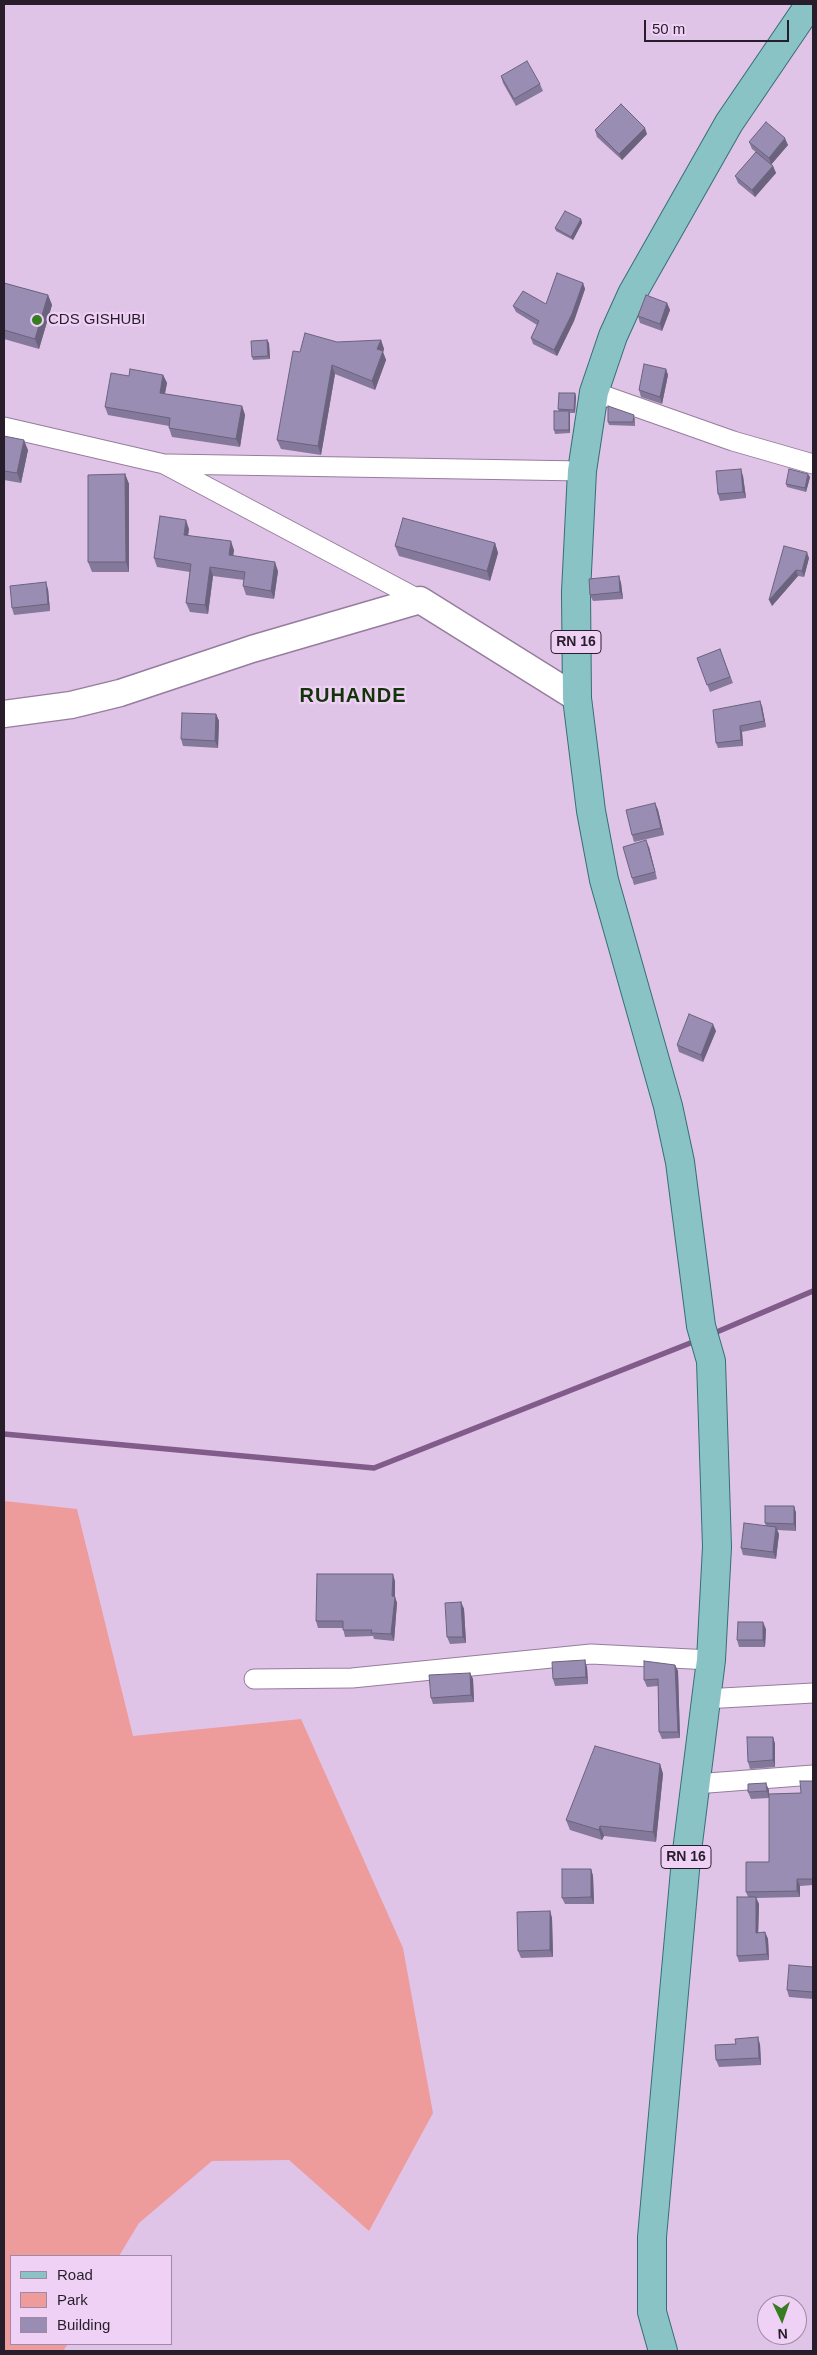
<!DOCTYPE html>
<html>
<head>
<meta charset="utf-8">
<style>
  body { margin:0 }
  #map { position:relative; width:817px; height:2355px; overflow:hidden; background:#e0c4e8; font-family:Helvetica,sans-serif }
  canvas { display:block }
  .frame { position:absolute; inset:0; border:5px solid #281e2b; pointer-events:none }
  .legend { position:absolute; left:10px; top:2255px; width:162px; height:90px; box-sizing:border-box; background:#eed1f5; border:1px solid #9f89a4; margin:0; padding:6px 9px; list-style:none; font-size:15px; color:#281e2b }
  .legend li { display:flex; align-items:center; gap:10px; height:25px }
  .legend b { width:25px; border:1px solid #9f89a4 }
  .north { position:absolute; left:757px; top:2295px; width:50px; height:50px; box-sizing:border-box; background:#eed1f5; border:1px solid #9f89a4; border-radius:50%; rotate:177deg; font-size:14px; font-weight:700; line-height:20px; text-align:center; color:#281e2b }
  .north::after { content:''; display:block; margin:auto; width:18px; height:22px; background:#367c20; clip-path:polygon(50% 0,100% 100%,50% 72%,0 100%) }
  .scale { position:absolute; left:644px; top:20px; width:145px; height:22px; box-sizing:border-box; border:2px solid #281e2b; border-top:0; padding-left:6px; font-size:15px; line-height:18px; white-space:nowrap; color:#281e2b; -webkit-text-stroke:4px #eed1f5; paint-order:stroke }
</style>
</head>
<body>
<div id="map">
<canvas width="817" height="2355"></canvas>
<div class="frame"></div>
<ul class="legend">
<li><b style="height:6px;background:#8ac3c5"></b>Road</li>
<li><b style="height:14px;background:#ee9b9b"></b>Park</li>
<li><b style="height:14px;background:#998db3"></b>Building</li>
</ul>
<div class="north">N</div>
<div class="scale">50 m</div>
</div>
<script>
const ctx = document.querySelector('canvas').getContext('2d');
ctx.lineJoin = 'round';
function fillPath(path, color) {
  ctx.fillStyle = color;
  ctx.fill(path, 'evenodd');
}
function shape(rows) {
  const path = new Path2D();
  for (const r of rows) {
    path.moveTo(r[0], r[1]);
    for (let i = 2; i < r.length; i += 2) path.lineTo(r[i], r[i + 1]);
  }
  return path;
}
function trace(path, color, width, dash) {
  ctx.strokeStyle = color;
  ctx.lineWidth = width;
  ctx.lineCap = dash ? 'butt' : 'round';
  ctx.setLineDash(dash || []);
  ctx.stroke(path);
}
function write(font, color, halo, rows, align = 'center') {
  ctx.font = font + ' Helvetica,sans-serif';
  ctx.lineWidth = 4.5;
  ctx.setLineDash([]);
  ctx.textBaseline = 'middle';
  ctx.strokeStyle = halo;
  ctx.fillStyle = color;
  for (const [text, x, y, turn = 0] of rows) {
    ctx.save();
    ctx.translate(x, y);
    ctx.rotate((+turn || 0) * Math.PI / 180);
    ctx.textAlign = isNaN(turn) ? turn : align;
    if (halo) ctx.strokeText(text, 0, 0);
    ctx.fillText(text, 0, 0);
    ctx.restore();
  }
}
fillPath(shape([
  [4,1501,77,1509,133,1736,301,1719,403,1948,433,2113,369,2231,289,2160,212,2161,139,2223,119,2256,11,2256,11,2344,68,2344,63,2351,4,2351]
]), '#ee9b9b');
trace(shape([
  [712,1334,813,1291],
  [4,1434,374,1468,698,1340]
]), '#815c8a', 5.5);
const street = shape([
  [594,392,733,441,813,464],
  [4,427,164,464,420,600],
  [168,464,582,471],
  [254,1679,352,1678,591,1654,711,1660],
  [704,1699,813,1693],
  [695,1784,813,1775]
]);
const secondary = shape([
  [4,714,71,705,120,693,252,649,420,600,577,698]
]);
const primary = shape([
  [663,2351,652,2312,652,2237,686,1859,711,1660,717,1547,711,1361,701,1326,680,1162,668,1106,604,880,591,811,577,698,576,592,582,471,594,392,613,336,632,294,729,123,810,4]
]);
trace(street, '#967c9d', 21);
trace(secondary, '#967c9d', 29);
trace(primary, '#356f76', 30);
trace(street, '#fff', 19);
trace(secondary, '#fff', 26);
trace(primary, '#8ac3c5', 28);
fillPath(shape([
  [501,76,540,84,543,91,516,106,503,83],
  [595,130,647,134,622,160,597,137],
  [749,142,788,145,771,164,773,166,776,173,755,197,738,183,735,176,756,152,752,149],
  [581,219,582,223,573,240,556,231,555,228],
  [4,283,48,295,52,305,39,349,4,339],
  [583,283,585,289,574,321,557,356,533,344,531,338,537,325,516,312,513,306,546,304],
  [667,303,670,310,662,331,640,323,638,316],
  [267,340,269,343,270,359,253,360,252,357],
  [381,340,384,349,383,352,386,360,375,390,335,374,321,455,281,449,277,440,300,352],
  [666,369,668,375,662,404,641,397,639,390],
  [163,375,167,383,165,394,242,406,245,415,240,447,172,437,169,428,169,426,108,415,105,407,129,376],
  [575,393,576,397,575,413,570,413,570,433,555,434,554,430,559,411,558,409],
  [635,418,635,426,609,425,608,422],
  [4,436,28,450,21,483,4,480],
  [125,474,129,484,129,572,92,572,88,562],
  [743,476,746,498,720,501,718,494],
  [810,477,806,492,787,487,786,484],
  [189,529,188,535,234,550,233,556,278,571,274,599,246,595,243,586,244,580,213,576,208,614,190,612,186,603,190,572,157,567,154,558],
  [495,543,498,553,490,581,399,556,395,546],
  [784,546,809,558,804,577,798,576,772,606],
  [619,576,621,583,623,599,593,601,590,595],
  [48,589,50,611,14,615,12,608],
  [720,649,733,683,710,692,697,658],
  [762,706,766,727,742,732,743,746,718,748,716,743],
  [216,714,219,721,218,748,183,746,181,739],
  [655,803,658,810,664,835,634,842,632,835],
  [649,847,657,879,634,885,632,878],
  [716,1031,703,1062,679,1052,677,1045],
  [794,1506,796,1513,796,1531,777,1530,779,1534,776,1559,743,1555,741,1548,766,1526,765,1523],
  [395,1581,395,1597,397,1603,394,1641,374,1639,373,1636,345,1637,343,1628,318,1628,316,1621],
  [461,1602,464,1609,466,1643,450,1644,447,1637],
  [766,1629,765,1647,739,1647,737,1640],
  [675,1665,678,1671,680,1738,662,1739,659,1732,658,1686,647,1687,644,1680],
  [587,1667,588,1684,555,1686,553,1679],
  [470,1673,473,1679,474,1702,433,1704,431,1698],
  [773,1737,775,1744,775,1767,750,1769,748,1762],
  [660,1764,663,1774,656,1842,604,1836,602,1840,570,1830,566,1820],
  [813,1781,813,1885,800,1886,800,1897,756,1898,759,1904,758,1933,765,1932,768,1939,769,1960,739,1962,737,1956,748,1897,746,1892,769,1862,769,1798,751,1799,748,1792,769,1790,769,1794,801,1793],
  [591,1869,593,1876,594,1904,565,1904,562,1898],
  [550,1911,552,1918,553,1957,521,1958,518,1951],
  [813,1967,813,1999,789,1997,787,1990],
  [736,2044,760,2044,761,2065,719,2067,716,2060]
]), '#84799a');
fillPath(shape([
  [645,128,647,134,622,160,619,154],
  [785,138,788,145,771,165,769,158],
  [773,166,776,173,755,197,752,190],
  [581,219,582,223,573,240,571,237],
  [583,283,585,289,574,321,557,356,554,350],
  [48,295,52,305,39,349,35,339],
  [667,303,670,310,662,331,660,324],
  [267,340,269,343,270,359,268,356],
  [381,340,384,349,383,352,386,360,375,390,372,381,377,349],
  [332,365,335,374,321,455,318,446],
  [666,369,668,375,662,404,660,397],
  [163,375,167,383,163,402,160,393],
  [575,393,576,397,575,413,574,410],
  [242,406,245,415,240,447,236,439],
  [569,411,570,415,570,433,569,430],
  [24,440,28,450,21,483,17,473],
  [741,469,743,476,746,498,743,492],
  [125,474,129,484,129,572,126,562],
  [808,474,810,477,806,492,805,488],
  [186,520,189,529,187,543,184,535],
  [231,541,234,550,232,564,229,555],
  [495,543,498,553,490,581,487,571],
  [807,552,809,558,804,577,802,571],
  [275,562,278,571,274,599,271,591],
  [210,567,213,576,208,614,205,605],
  [796,570,798,576,772,606,769,600],
  [619,576,621,583,623,599,620,592],
  [46,582,48,589,50,611,48,604],
  [760,701,762,706,766,727,764,721],
  [216,714,219,721,218,748,215,741],
  [740,726,742,732,743,746,741,740],
  [655,803,658,810,664,835,661,828],
  [646,840,649,847,657,879,655,872],
  [713,1024,716,1031,703,1062,701,1055],
  [794,1506,796,1513,796,1531,794,1524],
  [776,1527,779,1534,776,1559,773,1552],
  [393,1574,395,1581,395,1597,397,1603,394,1641,391,1634],
  [461,1602,464,1609,466,1643,463,1637],
  [763,1622,766,1629,765,1647,763,1640],
  [585,1660,587,1667,588,1684,586,1677],
  [675,1665,678,1671,680,1738,678,1732],
  [470,1673,473,1679,474,1702,471,1695],
  [773,1737,775,1744,775,1767,773,1760],
  [660,1764,663,1774,656,1842,653,1832],
  [766,1783,769,1790,769,1798,767,1791],
  [600,1826,604,1836,602,1840,599,1830],
  [591,1869,593,1876,594,1904,591,1897],
  [797,1879,800,1886,800,1897,797,1891],
  [756,1897,759,1904,758,1940,756,1933],
  [550,1911,552,1918,553,1957,550,1950],
  [765,1932,768,1939,769,1960,767,1954],
  [758,2037,760,2044,761,2065,759,2058]
]), '#6b637d');
const building = shape([
  [527,61,540,84,514,99,501,76,527,61],
  [621,104,645,128,619,154,595,130,621,104],
  [766,122,785,138,769,158,749,142,766,122],
  [756,152,773,166,752,190,735,176,756,152],
  [565,211,581,219,571,237,555,228,565,211],
  [557,273,583,283,572,314,554,350,531,338,539,321,513,306,523,291,546,304,557,273],
  [4,283,48,295,35,339,4,330,4,283],
  [646,295,667,303,660,324,638,316,646,295],
  [305,333,337,342,381,340,377,349,383,351,372,381,332,365,318,446,277,440,293,351,300,352,305,333],
  [267,340,268,356,252,357,251,341,267,340],
  [644,364,666,369,660,397,639,390,644,364],
  [130,369,163,375,160,393,242,406,236,439,169,428,170,418,105,407,111,373,129,376,130,369],
  [559,393,575,393,574,410,558,409,559,393],
  [608,406,634,415,633,422,608,422,608,406],
  [554,411,569,411,569,430,554,430,554,411],
  [4,436,24,440,17,473,4,471,4,436],
  [741,469,743,492,718,494,716,471,741,469],
  [789,469,808,474,805,488,786,484,789,469],
  [125,474,126,562,88,562,88,475,125,474],
  [160,516,186,520,184,535,231,541,229,555,275,562,271,591,243,586,245,572,210,567,205,605,186,603,191,564,154,558,160,516],
  [403,518,495,543,487,571,395,546,403,518],
  [784,546,807,552,802,571,796,570,769,600,784,546],
  [619,576,620,592,590,595,589,579,619,576],
  [46,582,48,604,12,608,10,586,46,582],
  [720,649,730,677,707,685,697,658,720,649],
  [760,701,764,721,740,726,741,740,716,743,713,710,760,701],
  [182,713,216,714,215,741,181,739,182,713],
  [655,803,661,828,632,835,626,810,655,803],
  [646,840,655,872,632,878,623,847,646,840],
  [689,1014,713,1024,701,1055,677,1045,689,1014],
  [765,1506,794,1506,794,1524,765,1523,765,1506],
  [744,1523,776,1527,773,1552,741,1548,744,1523],
  [317,1574,393,1574,392,1596,395,1597,391,1634,371,1633,372,1630,343,1630,343,1621,316,1621,317,1574],
  [461,1602,463,1637,447,1637,445,1603,461,1602],
  [738,1622,763,1622,763,1640,737,1640,738,1622],
  [585,1660,586,1677,553,1679,552,1662,585,1660],
  [644,1661,675,1665,678,1732,659,1732,658,1679,644,1680,644,1661],
  [470,1673,471,1695,431,1698,429,1675,470,1673],
  [747,1737,773,1737,773,1760,748,1762,747,1737],
  [595,1746,660,1764,653,1832,600,1826,599,1830,566,1820,595,1746],
  [800,1781,813,1781,813,1879,797,1879,797,1891,746,1892,746,1862,769,1862,769,1794,801,1793,800,1781],
  [766,1783,767,1791,748,1792,748,1784,766,1783],
  [562,1869,591,1869,591,1897,562,1898,562,1869],
  [737,1897,756,1897,756,1933,765,1932,767,1954,737,1956,737,1897],
  [550,1911,550,1950,518,1951,517,1912,550,1911],
  [789,1965,813,1967,813,1992,787,1990,789,1965],
  [758,2037,759,2058,716,2060,715,2045,736,2044,735,2039,758,2037]
]);
fillPath(building, '#998db3');
trace(building, '#6b637d', 1);
for (const [x, y, r, color] of [
  [37,320,6,"#367c20"]
]) {
  const dot = new Path2D();
  dot.arc(x, y, r, 0, 2 * Math.PI);
  ctx.fillStyle = color;
  ctx.fill(dot);
  trace(dot, '#eed1f5', 2);
}
for (const [x, y, w] of [
  [576,642,50],
  [686,1857,50]
]) {
  const box = new Path2D();
  box.roundRect(x - w / 2, y - 11.5, w, 23, 4);
  ctx.fillStyle = '#eed1f5';
  ctx.fill(box);
  trace(box, '#281e2b', 1);
}
write('bold 14px', '#281e2b', null, [
  ["RN 16",576,642],
  ["RN 16",686,1857]
]);
write('15px', '#281e2b', '#eed1f5', [
  ["CDS GISHUBI",48,320]
], 'left');
ctx.letterSpacing = '1px';
write('bold 20px', '#123408', '#eed1f5', [
  ["RUHANDE",353,696]
]);
ctx.letterSpacing = '0px';
</script>
</body>
</html>
